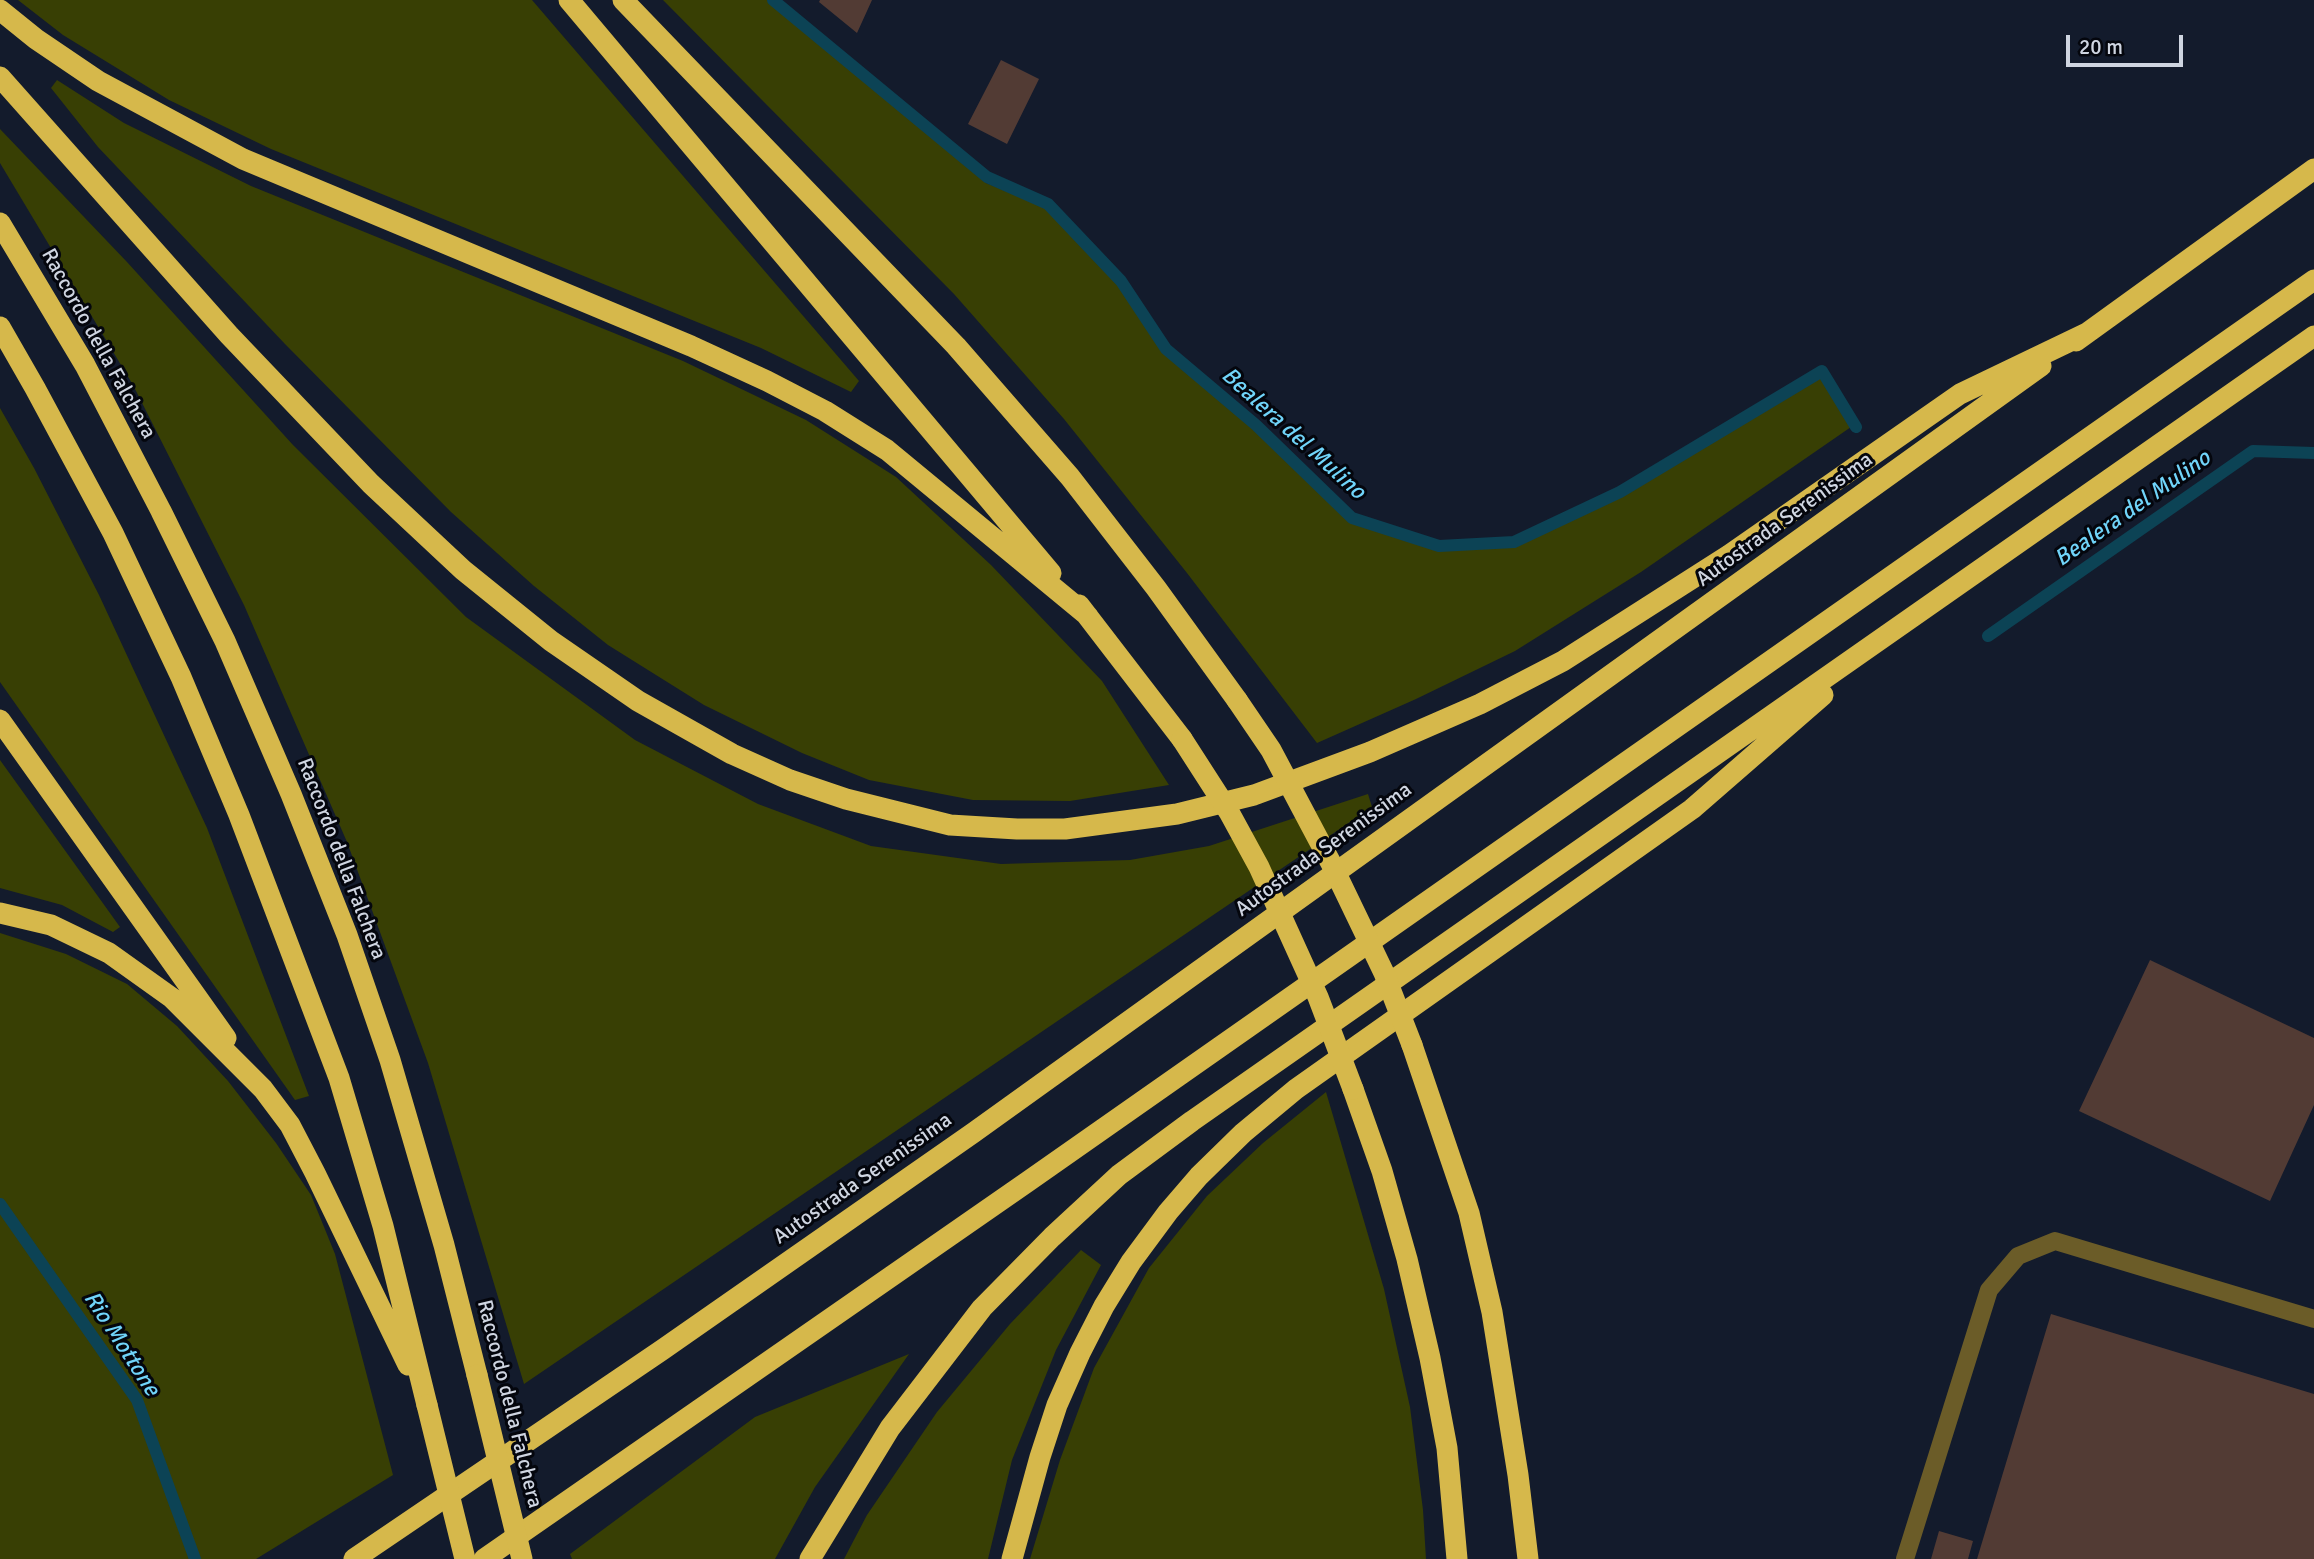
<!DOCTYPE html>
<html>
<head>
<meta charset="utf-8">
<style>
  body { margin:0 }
  #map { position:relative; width:2314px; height:1559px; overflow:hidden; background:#131b2c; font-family:Signika,sans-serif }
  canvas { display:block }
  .scale { position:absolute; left:2066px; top:35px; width:117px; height:32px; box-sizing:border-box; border:4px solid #cfd5e1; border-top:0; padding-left:9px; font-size:21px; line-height:24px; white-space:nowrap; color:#cfd5e1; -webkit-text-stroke:5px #04060d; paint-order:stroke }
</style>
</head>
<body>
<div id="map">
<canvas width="2314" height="1559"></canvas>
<div class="scale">20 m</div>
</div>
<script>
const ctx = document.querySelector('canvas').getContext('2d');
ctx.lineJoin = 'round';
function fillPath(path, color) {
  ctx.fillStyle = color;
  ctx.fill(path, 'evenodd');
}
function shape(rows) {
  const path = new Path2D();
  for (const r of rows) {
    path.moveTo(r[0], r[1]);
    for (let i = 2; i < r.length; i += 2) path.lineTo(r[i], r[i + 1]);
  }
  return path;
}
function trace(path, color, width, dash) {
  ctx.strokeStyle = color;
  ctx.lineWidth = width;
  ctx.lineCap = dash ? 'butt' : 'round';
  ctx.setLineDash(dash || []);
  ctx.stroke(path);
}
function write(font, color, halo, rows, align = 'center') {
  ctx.font = font + ' Signika,sans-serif';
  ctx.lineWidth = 6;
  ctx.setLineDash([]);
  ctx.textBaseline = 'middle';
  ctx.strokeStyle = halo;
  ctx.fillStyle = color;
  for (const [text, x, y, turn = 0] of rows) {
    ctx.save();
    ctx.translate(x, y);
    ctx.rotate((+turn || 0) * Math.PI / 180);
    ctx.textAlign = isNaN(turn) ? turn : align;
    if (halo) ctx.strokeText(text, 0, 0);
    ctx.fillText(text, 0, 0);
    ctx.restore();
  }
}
fillPath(shape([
  [18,0,532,0,859,381,851,392,761,348,271,149,169,100,63,35],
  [663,0,767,0,986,183,1045,207,1117,281,1163,353,1253,427,1350,520,1440,549,1514,546,1621,496,1820,377,1851,427,1641,572,1515,651,1416,699,1317,743,1187,573,1064,419,954,294],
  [57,80,124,123,251,186,683,361,806,420,896,477,991,565,1102,681,1169,785,1070,801,973,800,869,780,802,753,704,705,608,645,534,586,451,512,285,344,98,147,51,88],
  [0,129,127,262,293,445,466,617,635,740,758,804,871,846,1001,864,1130,860,1209,846,1368,794,1372,807,524,1384,428,1063,347,842,244,605,133,385,0,163],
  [0,408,34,468,99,595,207,828,309,1096,295,1100,0,682],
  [0,760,120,927,113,932,62,905,0,888],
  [0,933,66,954,127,984,177,1026,228,1081,276,1143,311,1195,335,1254,393,1475,256,1559,0,1559],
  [1326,1092,1384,1289,1410,1407,1423,1510,1426,1559,1030,1559,1060,1460,1094,1368,1149,1268,1207,1196,1263,1143],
  [1081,1250,1101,1265,1056,1350,1012,1460,988,1559,844,1559,867,1515,937,1412,1010,1324],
  [909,1354,815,1487,775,1559,572,1559,570,1554,755,1417]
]), '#383f04');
trace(shape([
  [773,0,987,177,1048,204,1121,281,1166,349,1256,425,1352,518,1439,546,1514,542,1620,492,1822,371,1856,427],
  [1988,636,2253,451,2314,453],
  [0,1204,137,1400,195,1559]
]), '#0c4355', 12);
fillPath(shape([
  [820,0,872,0,857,33,819,2],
  [1001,60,1039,79,1007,144,968,124],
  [2150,960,2314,1038,2314,1105,2270,1201,2079,1111],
  [2051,1314,2314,1394,2314,1559,1977,1559],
  [1939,1531,1973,1541,1968,1559,1931,1559]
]), '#523b34');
trace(shape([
  [1905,1559,1989,1290,2018,1256,2055,1241,2314,1319]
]), '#6b5c28', 18);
trace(shape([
  [569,0,1051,573],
  [623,0,956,346,1070,477,1156,588,1237,700],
  [0,10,36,39,98,81,243,159,691,346,767,381,825,411,887,450,1088,616],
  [0,77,229,335,371,484,463,570,551,641,638,701,732,754,790,780,846,799,950,825,1017,829,1065,829,1177,814,1254,795,1370,752,1480,704,1563,661,1729,555,1960,394,2087,333],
  [0,223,85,365,161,511,225,641,291,794,347,935,390,1060,444,1245,477,1375],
  [0,327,35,388,113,533,181,677,239,815,339,1078,383,1226,427,1405],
  [2076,341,2314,169],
  [1079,605,1182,739],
  [0,720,226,1038],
  [0,913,51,925,109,953,172,998,263,1089,290,1125,315,1173,408,1365],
  [1412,1045,1469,1213,1492,1312,1518,1475,1528,1559],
  [1353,1089,1382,1171,1407,1259,1430,1358,1447,1448,1457,1559],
  [354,1559,662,1350,973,1133,2041,366],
  [484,1559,1027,1182,2314,280],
  [810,1559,890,1428,982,1308,1052,1237,1119,1175,1192,1121,2314,336],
  [1012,1559,1040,1457,1057,1405,1080,1353,1104,1306,1131,1262,1168,1212,1199,1176,1243,1133,1296,1089,1692,809,1823,695]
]), '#d6b84b', 21);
trace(shape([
  [1237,700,1271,750,1333,867,1384,973,1412,1045],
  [1182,739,1229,812,1259,867,1318,997,1353,1089],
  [477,1375,522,1559],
  [427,1405,465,1559]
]), '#d6b84b', 21);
write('21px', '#cfd5e1', '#04060d', [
  ["Raccordo della Falchera",98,344,61],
  ["Autostrada Serenissima",1785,520,-36],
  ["Autostrada Serenissima",1324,850,-36],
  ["Raccordo della Falchera",341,859,69],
  ["Autostrada Serenissima",863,1179,-35],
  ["Raccordo della Falchera",509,1404,76]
]);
write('italic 23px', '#70d4f9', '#04060d', [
  ["Bealera del Mulino",1293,434,42],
  ["Bealera del Mulino",2133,509,-35],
  ["Rio Mottone",121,1344,57]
]);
</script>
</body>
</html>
